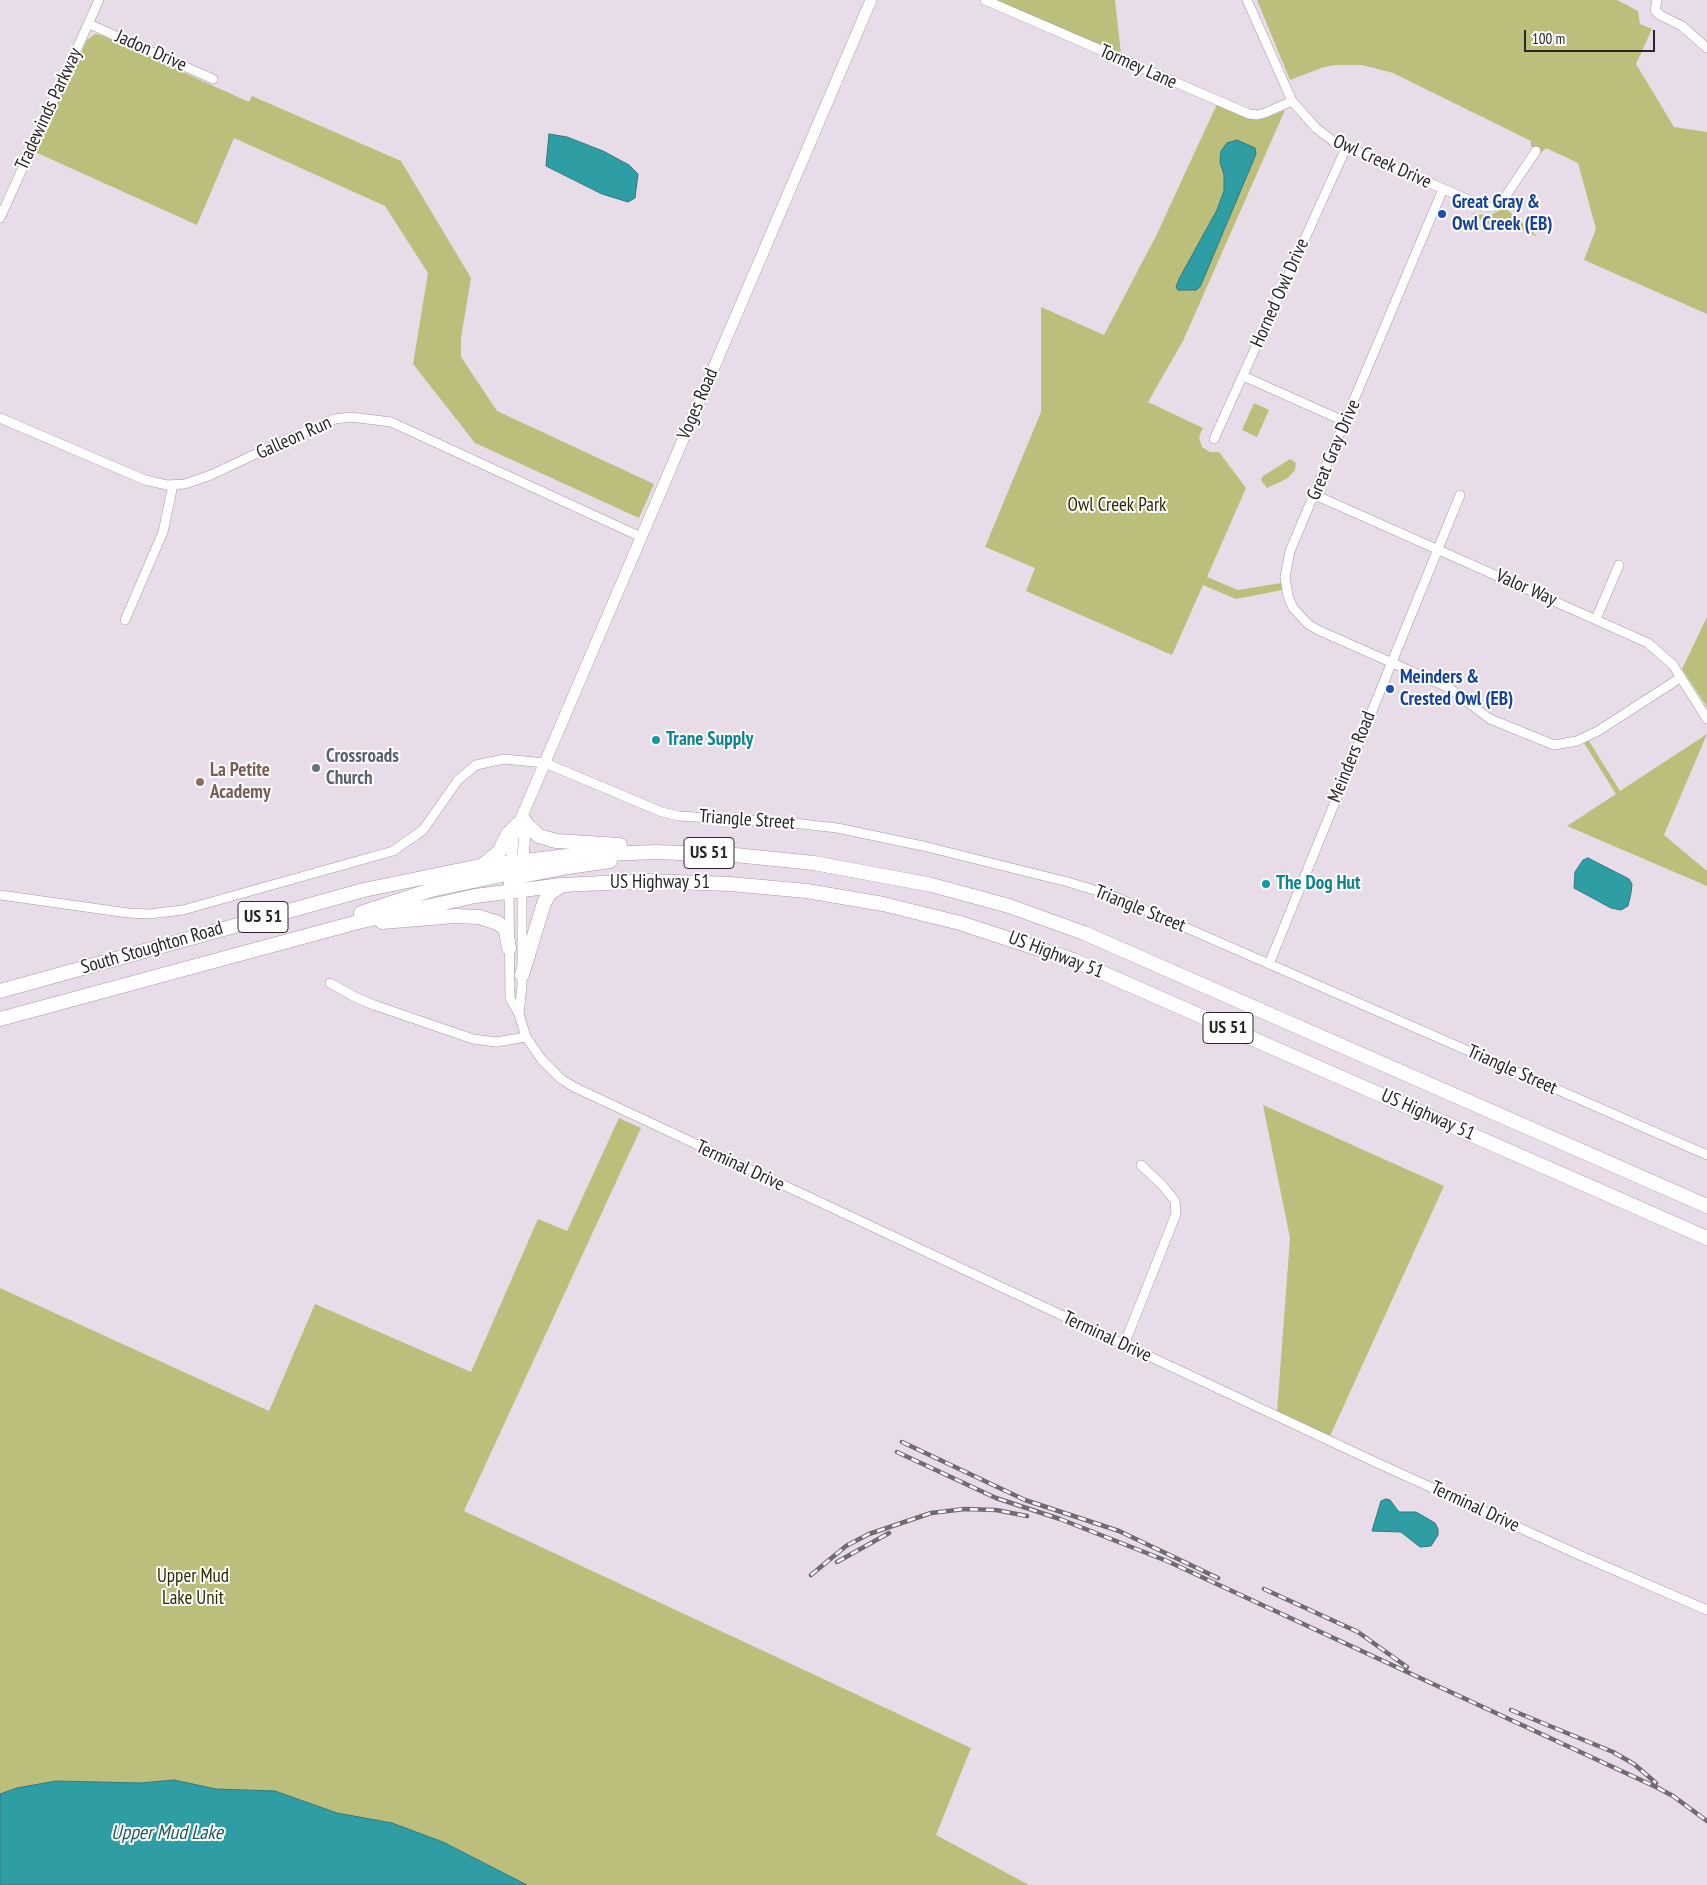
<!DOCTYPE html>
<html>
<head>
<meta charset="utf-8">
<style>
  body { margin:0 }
  #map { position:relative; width:1707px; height:1885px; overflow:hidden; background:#e8dce9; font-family:"PT Sans Narrow",sans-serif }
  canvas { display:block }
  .scale { position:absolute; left:1524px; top:30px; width:131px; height:22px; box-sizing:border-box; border:2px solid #2a252a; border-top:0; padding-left:6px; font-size:15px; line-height:18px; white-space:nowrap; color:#2a252a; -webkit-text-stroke:4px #fff; paint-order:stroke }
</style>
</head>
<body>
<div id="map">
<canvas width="1707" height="1885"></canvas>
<div class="scale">100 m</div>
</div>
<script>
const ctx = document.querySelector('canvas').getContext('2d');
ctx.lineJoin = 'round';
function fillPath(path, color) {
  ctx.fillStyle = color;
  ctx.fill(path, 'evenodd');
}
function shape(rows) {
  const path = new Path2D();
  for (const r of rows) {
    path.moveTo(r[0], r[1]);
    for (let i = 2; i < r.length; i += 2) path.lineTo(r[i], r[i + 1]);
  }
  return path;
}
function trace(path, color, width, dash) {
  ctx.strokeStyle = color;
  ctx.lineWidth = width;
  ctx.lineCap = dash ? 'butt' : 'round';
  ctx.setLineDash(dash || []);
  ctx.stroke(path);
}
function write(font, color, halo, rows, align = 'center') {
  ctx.font = font + ' "PT Sans Narrow",sans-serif';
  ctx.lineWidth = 4;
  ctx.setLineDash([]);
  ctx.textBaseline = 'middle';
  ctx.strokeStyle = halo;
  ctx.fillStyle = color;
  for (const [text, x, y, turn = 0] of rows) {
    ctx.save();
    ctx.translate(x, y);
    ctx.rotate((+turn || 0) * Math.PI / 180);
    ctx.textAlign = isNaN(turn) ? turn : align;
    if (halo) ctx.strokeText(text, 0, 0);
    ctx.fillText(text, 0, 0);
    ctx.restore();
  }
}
fillPath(shape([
  [995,0,1115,0,1121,54],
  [1257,0,1617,0,1638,11,1640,24,1652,29,1636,64,1674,127,1707,132,1707,314,1584,260,1596,229,1578,163,1546,148,1541,153,1531,146,1531,141,1393,73,1362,65,1336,65,1324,67,1290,80],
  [95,34,101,35,249,102,252,96,401,161,471,278,461,338,461,357,497,411,654,484,639,518,475,443,413,364,428,273,385,206,234,138,197,225,35,152,87,40],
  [1217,104,1251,119,1268,117,1285,110,1183,341,1148,402,1203,428,1199,437,1202,447,1210,452,1219,452,1246,488,1207,577,1238,590,1281,583,1282,590,1236,599,1203,585,1172,655,1026,591,1035,568,985,547,1041,412,1041,307,1104,335,1156,236],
  [1504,208,1511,213,1538,237,1495,218,1491,226,1471,213,1489,216],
  [1254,403,1269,410,1257,437,1242,430],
  [1290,459,1296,463,1295,470,1288,478,1267,488,1261,480,1263,476],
  [1707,617,1707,707,1682,669],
  [1707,734,1664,835,1707,871,1707,886,1567,826,1616,794,1584,743,1589,741,1620,791],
  [1263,1105,1444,1186,1330,1436,1277,1412,1290,1238],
  [619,1118,641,1128,464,1511,971,1748,936,1835,1029,1885,527,1885,443,1842,392,1823,337,1813,275,1791,216,1789,174,1780,140,1783,56,1781,17,1788,0,1794,0,1288,269,1411,315,1304,471,1372,538,1219,567,1231]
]), '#bcbf7b');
const water = shape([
  [549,134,567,137,603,151,629,165,638,174,635,198,628,202,602,194,546,166,549,134],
  [1237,140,1255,148,1256,154,1200,287,1196,290,1178,290,1176,287,1179,279,1217,210,1224,191,1224,175,1220,162,1221,151,1227,143,1237,140],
  [1588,858,1629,879,1632,884,1631,893,1628,906,1621,910,1611,908,1574,888,1575,872,1583,860,1588,858],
  [1386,1499,1390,1500,1399,1512,1416,1512,1435,1523,1438,1529,1438,1535,1431,1546,1420,1547,1401,1532,1372,1531,1381,1501,1386,1499],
  [174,1780,216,1789,275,1791,337,1813,392,1823,443,1842,527,1885,0,1885,0,1794,17,1788,56,1781,140,1783,174,1780]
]);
fillPath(water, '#2f9da4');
trace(water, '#2e797f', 1);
const minor = shape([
  [985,0,1249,114,1257,115,1265,113,1292,101],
  [1247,0,1292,101,1316,128,1333,141,1485,207,1492,207,1503,200,1536,151],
  [1657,0,1655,10,1660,15,1682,26,1707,48],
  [89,24,213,79],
  [1443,189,1290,551,1285,577,1288,596,1293,608,1308,624,1318,630,1449,688,1490,719,1554,745,1577,741,1598,731,1680,678],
  [0,218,99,0],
  [1243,376,1346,422],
  [0,418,145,480,167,485,185,484,211,475,283,441,335,419,351,417,391,422,641,537],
  [1214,439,1346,148],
  [1315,495,1648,643,1673,665,1707,719],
  [1596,619,1619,565],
  [125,620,163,532,173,485],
  [509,891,510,998,519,1014,526,1037,542,1060,561,1079,574,1087,1373,1461,1577,1554,1707,1610],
  [0,895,128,913,149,914,183,910,393,851,423,830,458,780,476,765,504,759,545,763,662,812,679,816,793,823,837,828,923,846,1068,882,1111,895,1707,1155],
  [1269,964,1460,495],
  [330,983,355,997,374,1005,473,1039,496,1042,526,1037],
  [519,1014,522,986,522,889],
  [1124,1345,1176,1214,1175,1201,1163,1186,1141,1165]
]);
const tertiary = shape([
  [522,869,526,820],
  [509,891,513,837,871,0]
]);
const primary = shape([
  [527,825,539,836,556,841,620,845],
  [483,865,499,852,508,834,519,823],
  [509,891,522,876,568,867,610,861],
  [361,913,431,890,502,875,522,861],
  [382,922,455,916,479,917,498,923,506,930,509,948],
  [522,975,544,903,549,894,562,885],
  [0,991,364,890,480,866,577,855,656,852,735,855,814,863,932,885,1009,906,1084,933,1707,1206],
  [0,1019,358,922,475,896,562,885,647,881,730,884,807,891,883,904,960,923,1073,960,1707,1238]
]);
trace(minor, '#a499a5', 10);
trace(tertiary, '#a499a5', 12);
trace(primary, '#a499a5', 15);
trace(minor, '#fff', 9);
trace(tertiary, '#fff', 11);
trace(primary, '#fff', 14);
const rail = shape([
  [902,1442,1025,1500,1119,1531,1218,1578],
  [897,1452,996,1498,1060,1519,1167,1561,1656,1787,1673,1796,1707,1821],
  [837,1562,889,1533],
  [811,1575,846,1546,869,1534,931,1513,965,1509,996,1510,1027,1516],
  [1264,1589,1358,1632,1407,1667],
  [1511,1710,1613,1752,1634,1764,1656,1783]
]);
trace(rail, '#716a72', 4.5);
trace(rail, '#fff', 2.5, [8]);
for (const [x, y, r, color] of [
  [1442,214,5,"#1a4fb4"],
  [1390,689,5,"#1a4fb4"],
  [656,740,5,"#0f9aa8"],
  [316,768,5,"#6b7280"],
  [200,782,5,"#8d6e63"],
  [1266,884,5,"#0f9aa8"]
]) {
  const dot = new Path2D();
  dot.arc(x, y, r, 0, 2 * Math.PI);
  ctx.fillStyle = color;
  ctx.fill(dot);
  trace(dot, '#fff', 2);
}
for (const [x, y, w] of [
  [709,853,50],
  [263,917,50],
  [1228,1028,50]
]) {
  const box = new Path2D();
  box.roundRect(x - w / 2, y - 15.5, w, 31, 4);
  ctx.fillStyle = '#fff';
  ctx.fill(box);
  trace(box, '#2a252a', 1);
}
write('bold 18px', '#2a252a', null, [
  ["US 51",709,853],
  ["US 51",263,917],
  ["US 51",1228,1028]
]);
write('19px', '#2a252a', '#fff', [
  ["Jadon Drive",151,51,24],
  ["Tormey Lane",1138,67,24],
  ["Tradewinds Parkway",49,109,-65],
  ["Owl Creek Drive",1382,162,24],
  ["Horned Owl Drive",1280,293,-66],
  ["Voges Road",698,404,-67],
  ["Galleon Run",294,438,-24],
  ["Great Gray Drive",1334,450,-67],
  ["Valor Way",1526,588,24],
  ["Meinders Road",1352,757,-68],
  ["Triangle Street",747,820,4],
  ["US Highway 51",660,883],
  ["Triangle Street",1140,909,22],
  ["South Stoughton Road",152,948,-16],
  ["US Highway 51",1056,955,21],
  ["Triangle Street",1512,1070,24],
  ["US Highway 51",1428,1115,24],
  ["Terminal Drive",740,1166,25],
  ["Terminal Drive",1107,1337,25],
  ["Terminal Drive",1475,1507,25]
]);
write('bold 19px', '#164399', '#fff', [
  ["Great Gray &",1452,203],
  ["Owl Creek (EB)",1452,225],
  ["Meinders &",1400,678],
  ["Crested Owl (EB)",1400,700]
], 'left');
write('19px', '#2c2c02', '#fff', [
  ["Owl Creek Park",1117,506],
  ["Upper Mud",193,1577],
  ["Lake Unit",193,1599]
]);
write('bold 19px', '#0d838f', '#fff', [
  ["Trane Supply",666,740],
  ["The Dog Hut",1276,884]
], 'left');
write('bold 19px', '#5b616d', '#fff', [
  ["Crossroads",326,757],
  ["Church",326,779]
], 'left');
write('bold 19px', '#785e54', '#fff', [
  ["La Petite",210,771],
  ["Academy",210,793]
], 'left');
write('italic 20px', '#225d60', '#fff', [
  ["Upper Mud Lake",167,1833]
]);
</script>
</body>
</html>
